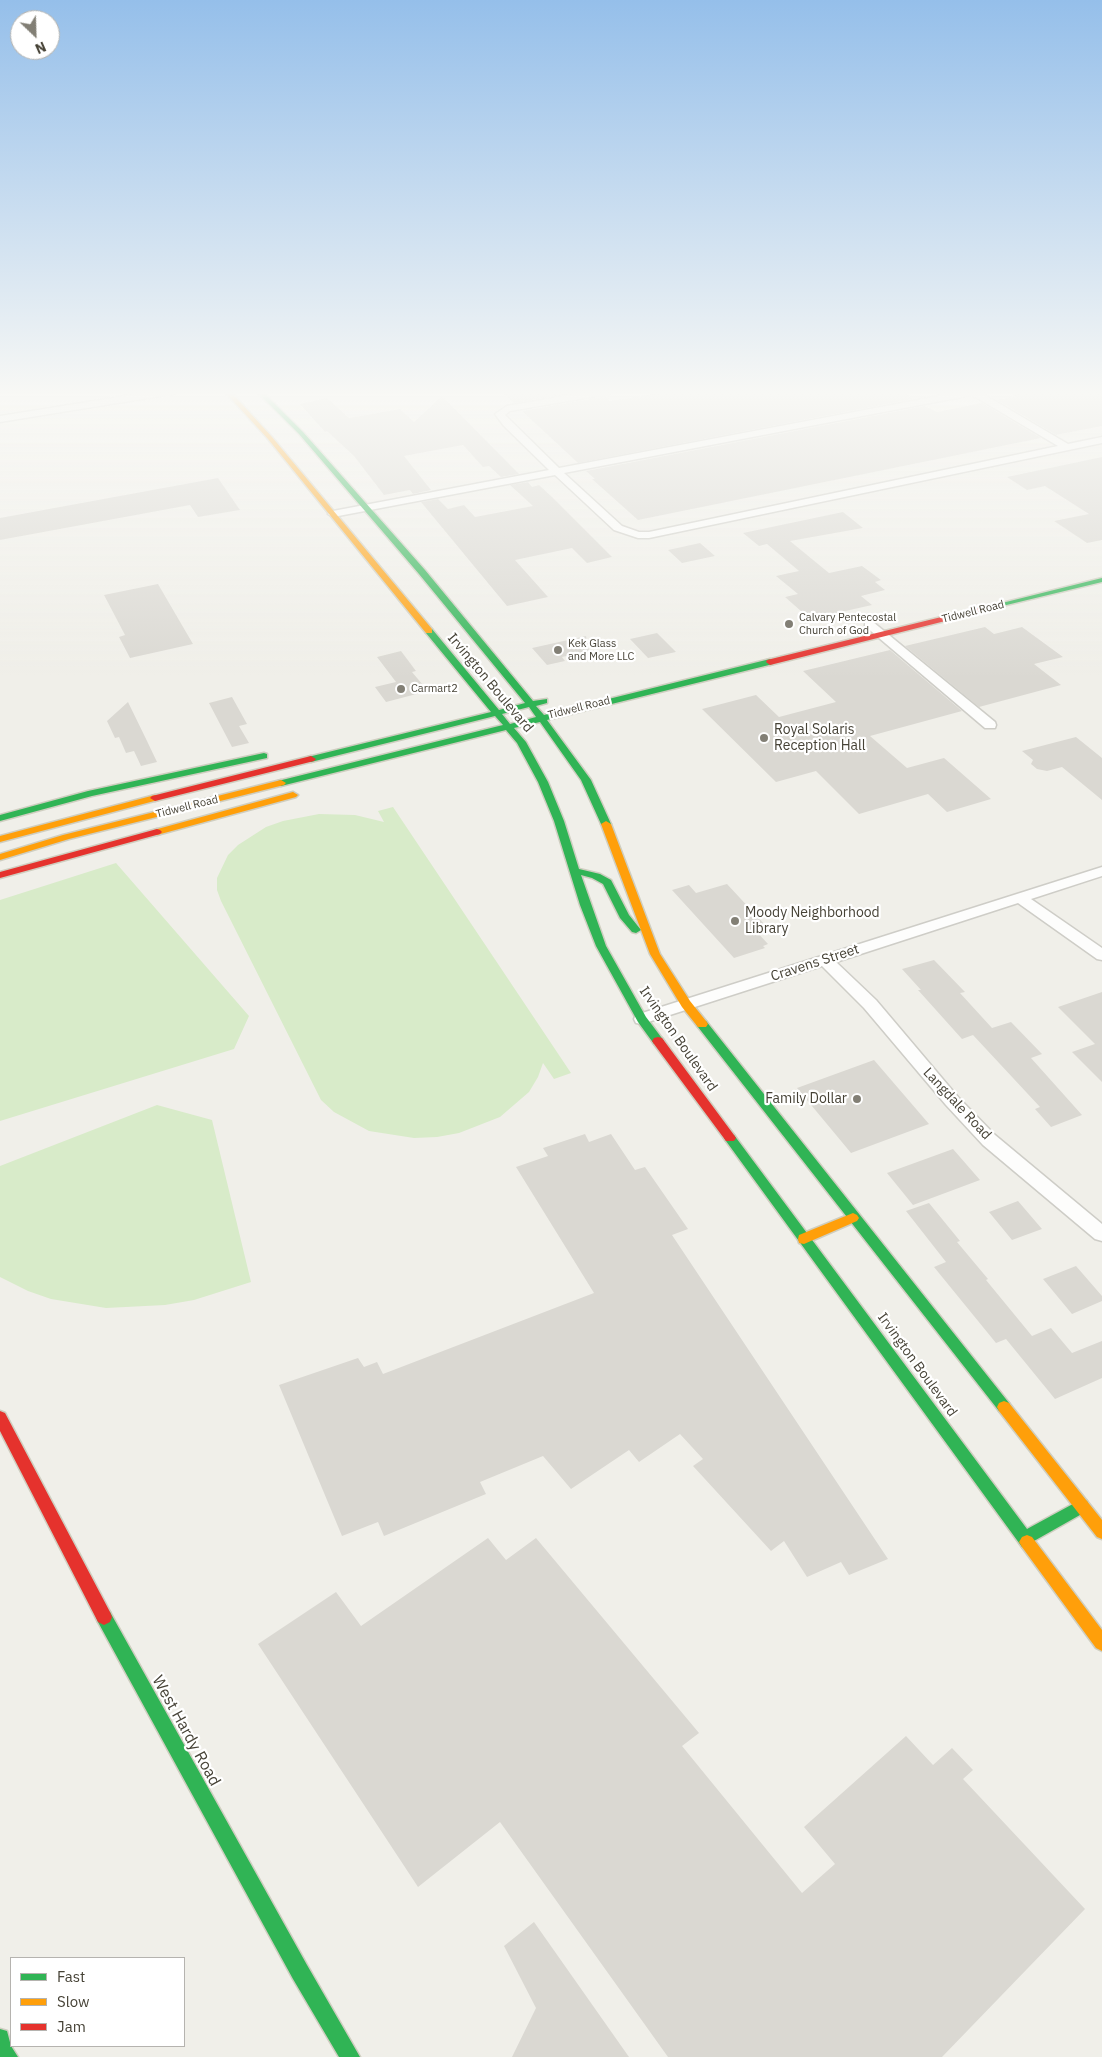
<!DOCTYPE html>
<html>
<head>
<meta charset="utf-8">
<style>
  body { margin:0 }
  #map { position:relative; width:1102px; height:2057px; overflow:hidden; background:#f0efe9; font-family:"IBM Plex Sans",sans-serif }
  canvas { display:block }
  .legend { position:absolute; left:10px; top:1957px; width:175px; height:90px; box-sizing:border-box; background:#fff; border:1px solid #b5b3af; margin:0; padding:6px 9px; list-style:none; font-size:15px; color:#464236 }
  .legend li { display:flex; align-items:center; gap:10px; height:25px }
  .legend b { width:25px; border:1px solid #b5b3af }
  .north { position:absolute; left:10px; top:10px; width:50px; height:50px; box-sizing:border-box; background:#fff; border:1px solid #b5b3af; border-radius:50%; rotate:156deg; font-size:14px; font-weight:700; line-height:20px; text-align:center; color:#464236 }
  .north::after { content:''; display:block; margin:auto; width:18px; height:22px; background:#827f75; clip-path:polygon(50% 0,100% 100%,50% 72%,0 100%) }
</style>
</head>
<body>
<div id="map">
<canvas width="1102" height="2057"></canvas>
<ul class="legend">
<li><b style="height:6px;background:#30b455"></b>Fast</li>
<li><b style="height:6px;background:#ff9f0a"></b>Slow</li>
<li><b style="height:6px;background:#e5322d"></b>Jam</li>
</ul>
<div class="north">N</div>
</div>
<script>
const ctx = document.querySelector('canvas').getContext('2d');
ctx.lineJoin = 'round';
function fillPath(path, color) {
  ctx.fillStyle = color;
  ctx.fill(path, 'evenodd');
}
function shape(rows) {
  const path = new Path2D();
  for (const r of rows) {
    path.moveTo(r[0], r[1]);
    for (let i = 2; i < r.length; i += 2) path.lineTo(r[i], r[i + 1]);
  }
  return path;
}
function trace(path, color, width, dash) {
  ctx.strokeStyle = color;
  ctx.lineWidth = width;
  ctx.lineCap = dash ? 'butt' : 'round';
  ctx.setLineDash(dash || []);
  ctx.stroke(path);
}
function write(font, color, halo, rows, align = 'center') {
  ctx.font = font + ' "IBM Plex Sans",sans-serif';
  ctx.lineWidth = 4.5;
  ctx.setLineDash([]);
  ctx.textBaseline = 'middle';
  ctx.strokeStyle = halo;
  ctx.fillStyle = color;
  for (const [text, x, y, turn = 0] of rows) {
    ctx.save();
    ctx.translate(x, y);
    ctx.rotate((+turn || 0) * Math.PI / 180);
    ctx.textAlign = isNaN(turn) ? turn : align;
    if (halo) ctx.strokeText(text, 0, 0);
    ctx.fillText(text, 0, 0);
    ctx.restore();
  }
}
fillPath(shape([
  [393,807,571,1073,554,1079,543,1063,538,1077,529,1092,500,1117,459,1133,437,1137,414,1138,369,1131,334,1112,321,1100,221,901,217,890,217,878,228,855,238,845,266,827,283,821,319,814,355,815,384,822,378,811],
  [116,863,249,1016,234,1049,0,1121,0,900],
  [157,1105,212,1120,251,1282,194,1300,165,1305,106,1308,51,1299,28,1291,0,1277,0,1166]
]), '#d8ebc9');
fillPath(shape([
  [501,391,583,391,514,403],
  [676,391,901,391,913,399,578,463,522,411,608,396,609,401],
  [1007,391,1102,391,1102,426,1056,435,997,400,1016,396],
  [442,396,519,474,501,477,489,466,483,467,463,445,404,456,431,490,413,494,410,490,384,495,354,456,327,431,325,432,300,404,327,398,349,418,400,409,414,422],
  [982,403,1041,438,638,520,592,479,595,479,586,471,925,406,937,412],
  [1102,457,1102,540,1087,543,1054,521,1089,514,1045,486,1027,490,1007,477],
  [218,478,240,510,198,517,190,505,0,540,0,518],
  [528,482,532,487,539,485,552,497,612,557,587,563,572,548,515,560,548,597,507,606,421,502,438,499,448,509,464,505,475,517,533,506,510,485],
  [843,512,863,528,790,541,829,573,862,566,881,580,875,582,885,590,861,596,872,605,810,619,785,597,798,594,776,576,799,571,767,544,759,546,743,533],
  [700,543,715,556,682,563,668,550],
  [158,584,193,644,130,658,119,637,125,635,104,595],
  [985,627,994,634,1022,627,1063,657,1034,664,1061,685,979,707,905,646],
  [657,633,676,652,648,658,630,639],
  [586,636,589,651,562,657,565,661,547,665,532,648],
  [890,650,962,711,870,736,907,768,944,758,991,799,947,812,928,794,859,814,816,771,776,782,702,709,756,695,779,717,836,702,803,671],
  [401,651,416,671,412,672,428,691,386,702,375,687,396,682,377,657],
  [232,697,247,724,239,726,249,743,232,747,209,703],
  [128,702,147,741,157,762,141,766,134,751,126,753,119,737,115,738,107,721],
  [1076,737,1102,758,1102,800,1062,767,1047,771,1037,769,1031,764,1033,760,1022,751],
  [727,884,766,926,755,930,768,944,763,946,765,948,734,958,672,890,689,885,696,893],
  [934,960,965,992,960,993,992,1028,1011,1022,1042,1054,1031,1058,1082,1115,1051,1127,1035,1109,1040,1107,973,1035,962,1039,918,990,921,990,902,969],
  [1102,992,1102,1082,1072,1052,1095,1044,1058,1007],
  [874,1060,929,1124,851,1153,797,1088],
  [585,1134,589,1142,611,1134,635,1170,645,1167,688,1229,672,1235,888,1559,849,1575,841,1562,807,1577,784,1541,771,1551,693,1466,703,1459,680,1434,639,1462,629,1450,571,1489,543,1456,480,1482,486,1494,384,1536,378,1522,342,1536,279,1385,358,1358,364,1367,377,1362,383,1374,594,1293,516,1167,548,1156,543,1148],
  [953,1149,980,1180,913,1205,887,1173],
  [1018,1201,1042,1229,1012,1240,989,1212],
  [929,1203,960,1241,957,1242,988,1279,986,1280,1032,1336,1051,1328,1072,1353,1102,1341,1102,1378,1055,1399,1006,1339,996,1343,934,1267,946,1262,906,1211],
  [1076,1266,1102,1296,1102,1301,1072,1314,1043,1279],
  [488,1538,506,1560,536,1538,699,1733,682,1746,802,1893,835,1864,804,1827,906,1736,933,1765,952,1748,973,1770,963,1779,1085,1909,942,2057,668,2057,500,1822,418,1887,258,1644,336,1592,361,1626],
  [534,1922,629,2057,512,2057,536,2008,504,1946]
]), '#dad8d2');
const street = shape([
  [157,391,178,391,173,394,0,422,0,416,157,391],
  [593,391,613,391,608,394,510,411,505,415,559,468,965,391,978,391,1068,444,1102,437,1102,443,649,538,638,538,614,530,555,475,333,517,328,514,333,511,549,470,504,426,495,414,507,406,593,391],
  [972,395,1058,446,649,532,639,532,622,526,564,473,972,395],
  [869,620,873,622,995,722,996,725,995,728,985,728,865,626,865,622,869,620],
  [1102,867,1102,876,1031,899,1102,948,1102,960,1097,959,1018,903,836,962,876,1000,958,1097,995,1135,1102,1224,1102,1241,1095,1239,983,1145,946,1105,864,1008,822,966,642,1024,636,1023,634,1019,636,1015,1102,867]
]);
const fast = shape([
  [256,391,262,391,303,432,425,570,533,701,547,699,547,703,536,706,544,715,770,659,774,662,773,664,547,720,591,780,611,824,609,826,603,826,601,824,581,780,540,722,514,728,526,742,548,782,564,821,579,869,600,874,611,880,629,915,641,930,636,933,632,932,620,918,603,884,592,878,581,875,606,946,646,1017,664,1041,662,1044,654,1044,638,1022,596,946,580,905,554,821,538,782,517,743,506,730,281,786,276,783,278,781,503,725,495,716,311,762,308,761,308,757,491,712,426,633,426,629,432,629,499,710,525,703,419,574,299,434,256,391],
  [529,707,536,717,510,724,502,714,529,707],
  [1102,578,1102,582,994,608,990,606,1102,578],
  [264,753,267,754,267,758,92,796,0,821,0,815,88,791,264,753],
  [702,1020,706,1021,1009,1403,1011,1407,1009,1411,1004,1413,999,1411,698,1027,696,1024,698,1021,702,1020],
  [730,1134,734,1135,1027,1529,1082,1499,1087,1501,1089,1506,1087,1511,1034,1541,1032,1547,1027,1549,1022,1547,726,1141,724,1138,726,1135,730,1134],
  [104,1609,110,1612,307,1965,360,2057,339,2057,293,1979,98,1622,96,1617,98,1612,104,1609],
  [0,2029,7,2031,11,2046,18,2057,0,2057,0,2029]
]);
const slow = shape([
  [224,391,230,391,272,437,432,629,432,633,426,633,268,439,224,391],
  [281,780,286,783,284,785,69,839,0,860,0,854,63,835,281,780],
  [293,792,298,795,296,797,157,835,152,832,154,830,293,792],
  [155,795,158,796,158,800,0,842,0,836,155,795],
  [606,821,611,824,660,954,690,1001,706,1021,708,1024,706,1027,698,1027,682,1007,650,954,601,824,606,821],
  [853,1213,857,1215,859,1218,857,1221,804,1244,799,1243,798,1239,799,1235,853,1213],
  [1004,1401,1009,1403,1102,1520,1102,1539,1097,1537,999,1411,997,1407,999,1403,1004,1401],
  [1027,1535,1032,1537,1102,1630,1102,1651,1096,1648,1022,1547,1019,1542,1022,1537,1027,1535]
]);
const jam = shape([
  [994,604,997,604,997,608,770,665,766,662,767,660,994,604],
  [311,756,316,759,314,761,155,801,150,798,152,796,311,756],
  [157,829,160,830,162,832,160,834,0,878,0,872,157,829],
  [658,1037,662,1038,734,1135,736,1138,734,1141,726,1141,654,1044,652,1041,654,1038,658,1037],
  [0,1411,5,1413,110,1612,112,1617,110,1622,104,1625,98,1622,0,1431,0,1411]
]);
trace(street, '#cecdc7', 3);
trace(fast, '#cfcec0', 3);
trace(slow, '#cfcec0', 3);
trace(jam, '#cfcec0', 3);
fillPath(street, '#fdfdfc');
fillPath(fast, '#30b455');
fillPath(slow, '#ff9f0a');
fillPath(jam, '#e5322d');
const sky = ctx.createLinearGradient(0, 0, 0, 679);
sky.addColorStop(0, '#95bfea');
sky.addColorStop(0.58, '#f8f8f5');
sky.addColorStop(1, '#f8f8f500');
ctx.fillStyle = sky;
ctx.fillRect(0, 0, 1102, 679);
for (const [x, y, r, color] of [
  [789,624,5,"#827f75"],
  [558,650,5,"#827f75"],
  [401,689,5,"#827f75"],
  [764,738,5,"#827f75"],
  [735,921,5,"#827f75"],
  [857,1099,5,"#827f75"]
]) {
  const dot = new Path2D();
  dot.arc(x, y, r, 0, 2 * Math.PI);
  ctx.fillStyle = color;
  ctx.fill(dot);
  trace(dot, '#fff', 2);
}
write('11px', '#464236', '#fff', [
  ["Tidwell Road",973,612,-14],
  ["Tidwell Road",579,708,-14],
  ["Tidwell Road",187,807,-14]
]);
write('11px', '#464236', '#fff', [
  ["Calvary Pentecostal",799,618],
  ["Church of God",799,631],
  ["Kek Glass",568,644],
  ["and More LLC",568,657],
  ["Carmart2",411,689]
], 'left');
write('14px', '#464236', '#fff', [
  ["Irvington Boulevard",490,683,50],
  ["Cravens Street",815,963,-18],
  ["Irvington Boulevard",678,1039,55],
  ["Langdale Road",957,1104,47],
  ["Irvington Boulevard",917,1365,54]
]);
write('14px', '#464236', '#fff', [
  ["Royal Solaris",774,730],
  ["Reception Hall",774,746],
  ["Moody Neighborhood",745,913],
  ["Library",745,929],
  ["Family Dollar",847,1099,"right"]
], 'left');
write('16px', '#464236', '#fff', [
  ["West Hardy Road",186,1731,61]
]);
</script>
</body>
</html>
